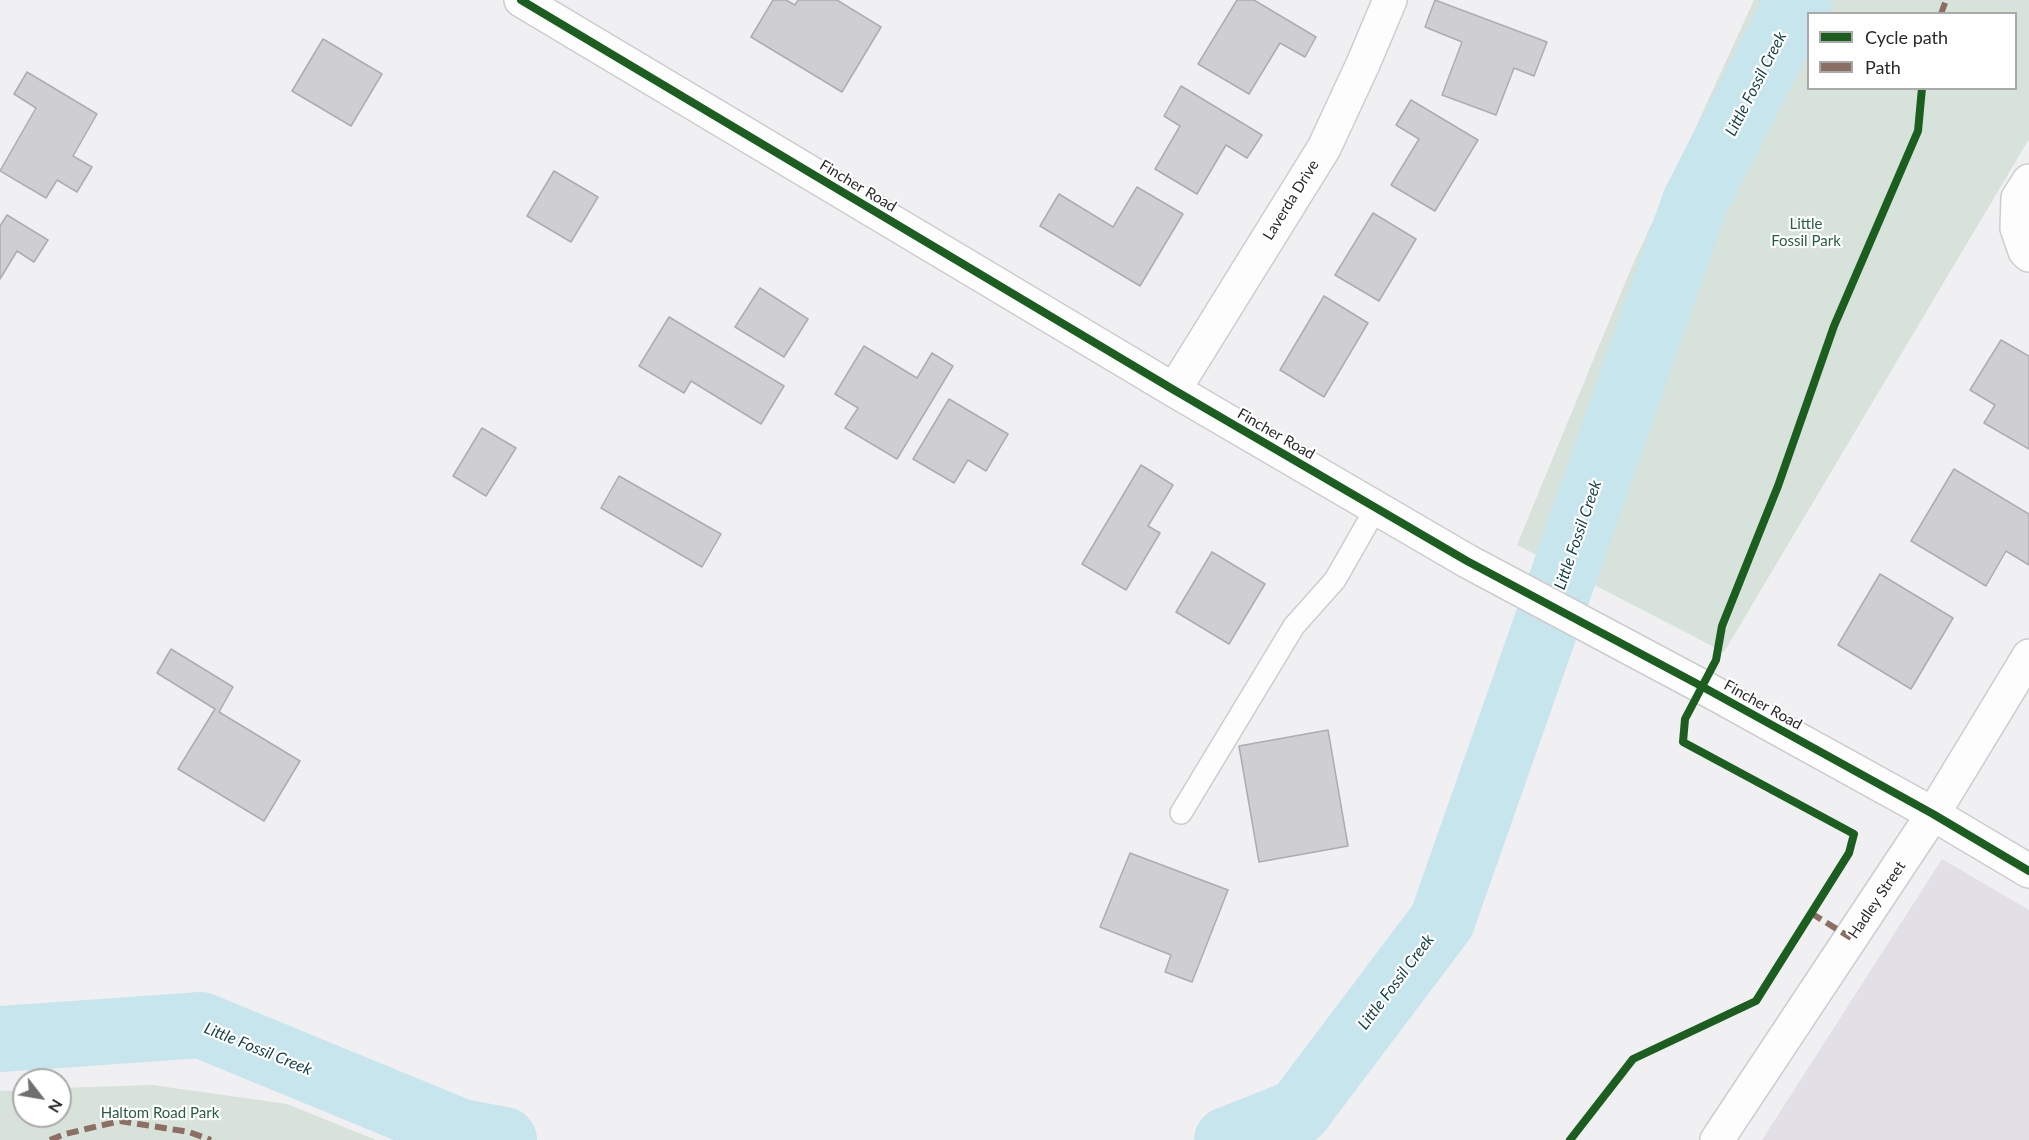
<!DOCTYPE html>
<html>
<head>
<meta charset="utf-8">
<style>
  body { margin:0 }
  #map { position:relative; width:2029px; height:1140px; overflow:hidden; background:#f0eff2; font-family:Lato,sans-serif }
  canvas { display:block }
  .legend { position:absolute; left:1807px; top:12px; width:210px; height:78px; box-sizing:border-box; background:#fff; border:2px solid #a9a9aa; margin:0; padding:8px 10px; list-style:none; font-size:18px; color:#29292a }
  .legend li { display:flex; align-items:center; gap:12px; height:30px }
  .legend b { width:30px; border:2px solid #a9a9aa }
  .north { position:absolute; left:12px; top:1068px; width:60px; height:60px; box-sizing:border-box; background:#fff; border:2px solid #a9a9aa; border-radius:50%; rotate:121deg; font-size:16px; font-weight:700; line-height:24px; text-align:center; color:#29292a }
  .north::after { content:''; display:block; margin:auto; width:21px; height:27px; background:#6f6e70; clip-path:polygon(50% 0,100% 100%,50% 72%,0 100%) }
</style>
</head>
<body>
<div id="map">
<canvas width="2029" height="1140"></canvas>
<ul class="legend">
<li><b style="height:8px;background:#1b5e20"></b>Cycle path</li>
<li><b style="height:8px;background:#8d6e63"></b>Path</li>
</ul>
<div class="north">N</div>
</div>
<script>
const ctx = document.querySelector('canvas').getContext('2d');
ctx.lineJoin = 'round';
function fillPath(path, color) {
  ctx.fillStyle = color;
  ctx.fill(path, 'evenodd');
}
function shape(rows) {
  const path = new Path2D();
  for (const r of rows) {
    path.moveTo(r[0], r[1]);
    for (let i = 2; i < r.length; i += 2) path.lineTo(r[i], r[i + 1]);
  }
  return path;
}
function trace(path, color, width, dash) {
  ctx.strokeStyle = color;
  ctx.lineWidth = width;
  ctx.lineCap = dash ? 'butt' : 'round';
  ctx.setLineDash(dash || []);
  ctx.stroke(path);
}
function write(font, color, halo, rows, align = 'center') {
  ctx.font = font + ' Lato,sans-serif';
  ctx.lineWidth = 4.5;
  ctx.setLineDash([]);
  ctx.textBaseline = 'middle';
  ctx.strokeStyle = halo;
  ctx.fillStyle = color;
  for (const [text, x, y, turn = 0] of rows) {
    ctx.save();
    ctx.translate(x, y);
    ctx.rotate((+turn || 0) * Math.PI / 180);
    ctx.textAlign = isNaN(turn) ? turn : align;
    if (halo) ctx.strokeText(text, 0, 0);
    ctx.fillText(text, 0, 0);
    ctx.restore();
  }
}
fillPath(shape([
  [1942,859,2029,910,2029,1140,1762,1140]
]), '#e2dfe7');
fillPath(shape([
  [1754,0,2029,0,2029,139,1724,652,1517,545,1630,271],
  [1808,14,2016,14,2016,88,1808,88],
  [152,1085,287,1104,376,1140,0,1140,0,1091,24,1090,24,1116,60,1116,60,1088]
]), '#d6e2da');
trace(shape([
  [0,1039,201,1025,461,1132,504,1140],
  [1227,1140,1298,1112,1442,921,1695,202,1799,0]
]), '#c7e5ec', 66);
const building = shape([
  [773,0,786,0,795,5,798,0,837,0,881,27,842,92,751,37,773,0],
  [1237,0,1254,0,1316,37,1305,57,1280,43,1249,94,1198,64,1237,0],
  [1435,0,1547,42,1534,76,1514,68,1496,115,1442,95,1462,42,1425,27,1435,0],
  [323,39,382,74,351,126,292,91,323,39],
  [27,72,97,114,73,156,92,167,77,192,57,180,46,198,0,171,36,108,14,94,27,72],
  [1181,86,1262,135,1247,158,1226,145,1197,194,1155,169,1180,126,1164,116,1181,86],
  [1411,100,1478,140,1435,211,1391,185,1419,139,1396,125,1411,100],
  [554,171,598,197,571,242,527,216,554,171],
  [1137,187,1183,214,1140,286,1040,226,1059,194,1113,227,1137,187],
  [1373,213,1416,239,1379,301,1335,275,1373,213],
  [7,215,48,240,34,262,17,251,0,279,0,226,7,215],
  [760,288,808,319,784,357,735,327,760,288],
  [1324,296,1368,323,1324,397,1280,370,1324,296],
  [669,317,784,386,761,424,691,381,684,393,639,366,669,317],
  [2001,340,2029,356,2029,449,1984,423,1995,405,1970,390,2001,340],
  [864,346,917,378,932,353,953,366,897,459,845,428,858,408,835,394,864,346],
  [949,399,1008,434,986,471,968,460,954,483,913,459,949,399],
  [482,428,516,448,486,496,453,476,482,428],
  [1141,465,1173,485,1148,526,1160,533,1126,590,1082,564,1141,465],
  [1954,469,2029,514,2029,565,2006,551,1986,586,1911,541,1954,469],
  [619,476,721,534,702,567,601,508,619,476],
  [1212,552,1265,584,1229,644,1176,612,1212,552],
  [1880,574,1953,618,1911,689,1838,645,1880,574],
  [171,649,233,687,219,712,300,761,264,821,178,769,215,709,157,673,171,649],
  [1328,730,1348,846,1259,862,1239,746,1328,730],
  [1130,853,1228,890,1192,982,1165,972,1171,955,1100,927,1130,853]
]);
fillPath(building, '#cfced0');
trace(building, '#adacaf', 1.5);
const service = shape([
  [1181,813,1294,626,1335,580,1376,508]
]);
const minor = shape([
  [2029,181,2018,198,2017,228,2025,251,2029,255],
  [1174,390,1324,148,1363,64,1390,0],
  [1717,1140,1933,814,2029,656]
]);
const tertiary = shape([
  [521,0,1174,390,1467,561,1703,687,1933,814,2029,871]
]);
trace(service, '#cdcdcf', 24);
trace(minor, '#cdcdcf', 36);
trace(tertiary, '#cdcdcf', 36);
trace(service, '#fdfdfd', 21);
trace(minor, '#fdfdfd', 33);
trace(tertiary, '#fdfdfd', 33);
trace(shape([
  [1941,14,1946,0],
  [1811,913,1851,938],
  [50,1140,65,1134,120,1121,189,1132,211,1140]
]), '#8d6e63', 6, [12, 6]);
trace(shape([
  [521,0,1174,390,1467,561,1703,687,1933,814,2029,871],
  [1570,1140,1633,1059,1756,1001,1849,853,1854,834,1683,742,1685,719,1716,660,1722,626,1778,486,1834,326,1918,131,1922,88]
]), '#1b5e20', 8);
write('15px', '#29292a', '#fff', [
  ["Fincher Road",858,186,31],
  ["Laverda Drive",1291,200,-58],
  ["Fincher Road",1276,434,30],
  ["Fincher Road",1763,705,29],
  ["Hadley Street",1877,900,-56]
]);
write('15px', '#285d3e', '#fff', [
  ["Little",1806,224],
  ["Fossil Park",1806,241],
  ["Haltom Road Park",160,1113]
]);
write('italic 16px', '#153e45', '#fff', [
  ["Little Fossil Creek",1756,84,-63],
  ["Little Fossil Creek",1578,535,-71],
  ["Little Fossil Creek",1396,982,-53],
  ["Little Fossil Creek",258,1049,22]
]);
</script>
</body>
</html>
